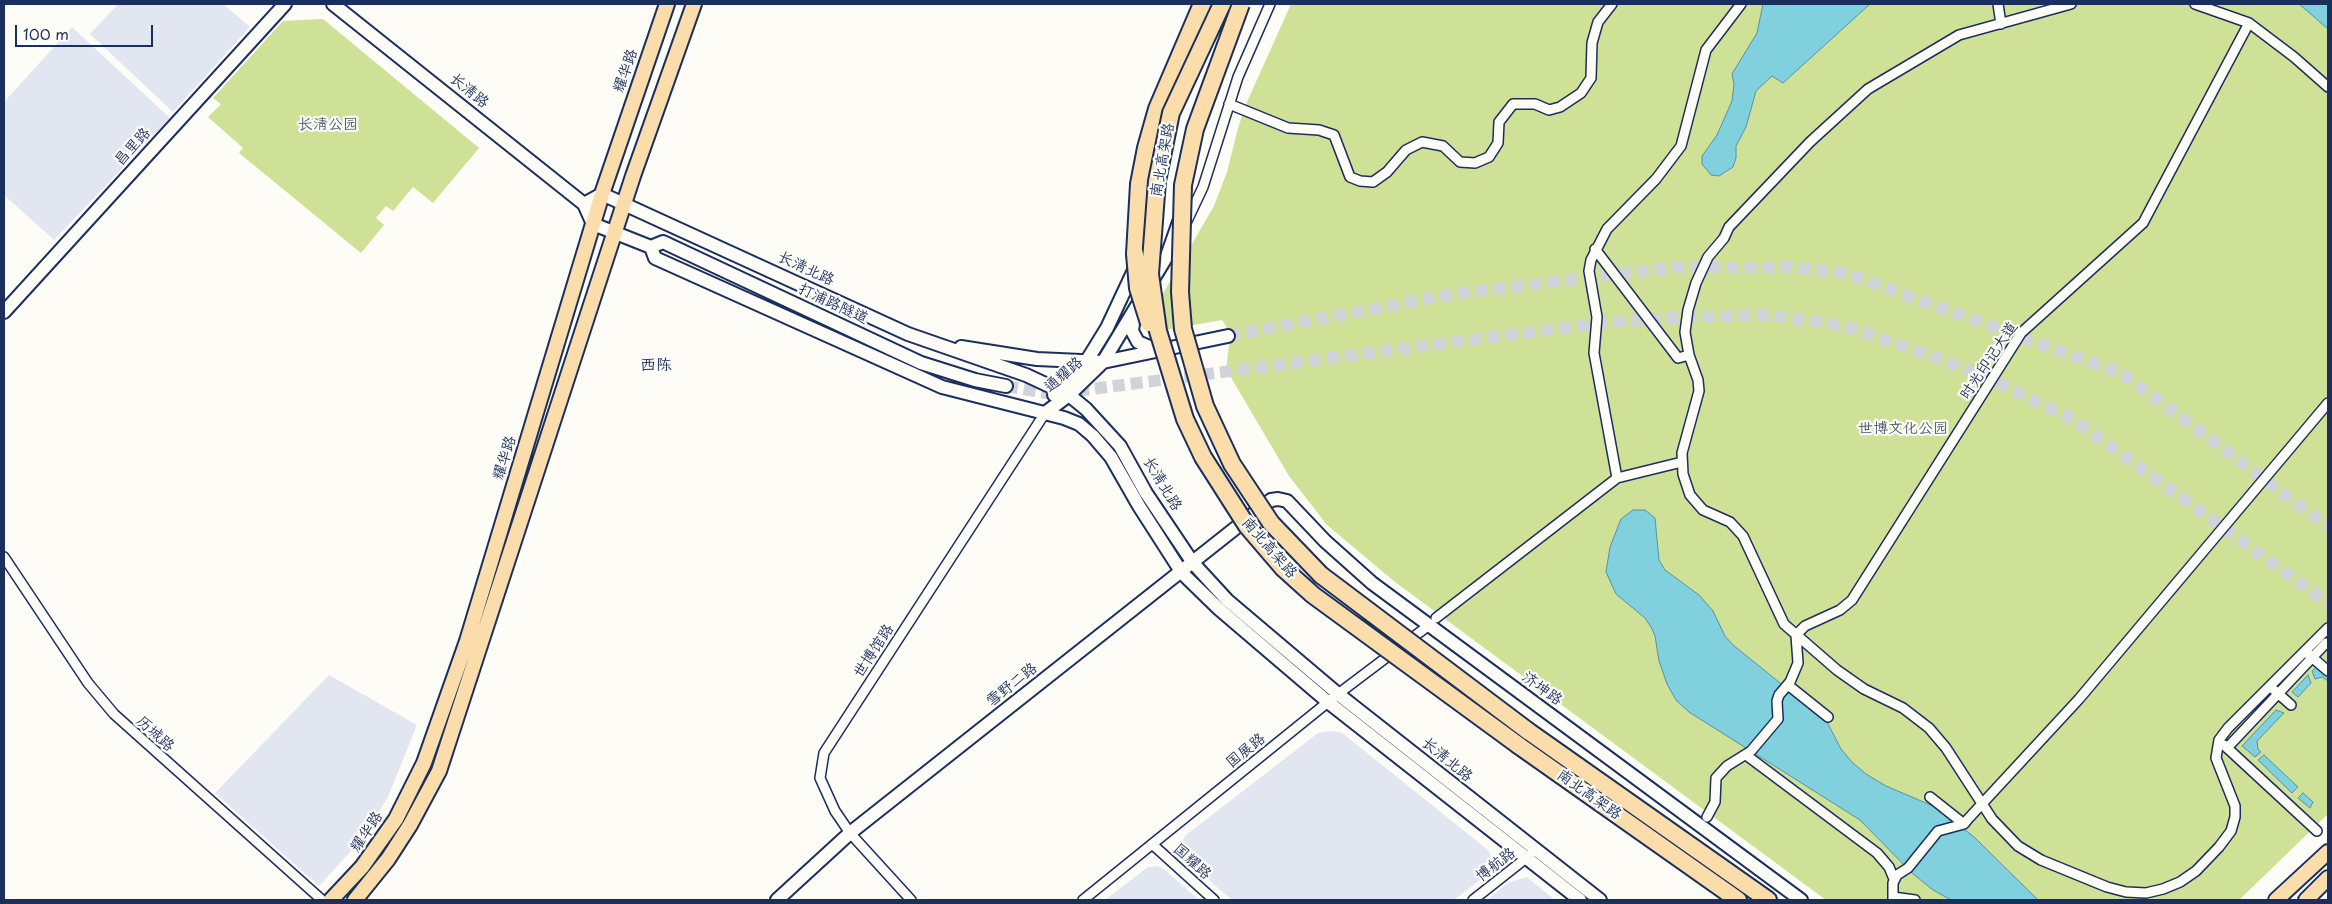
<!DOCTYPE html>
<html>
<head>
<meta charset="utf-8">
<style>
  body { margin:0 }
  #map { position:relative; width:2332px; height:904px; overflow:hidden; background:#fdfcf7; font-family:"Playpen Sans",sans-serif }
  canvas { display:block }
  .frame { position:absolute; inset:0; border:5px solid #1b2f5e; pointer-events:none }
  .scale { position:absolute; left:15px; top:25px; width:138px; height:22px; box-sizing:border-box; border:2px solid #1b2f5e; border-top:0; padding-left:6px; font-size:15px; line-height:18px; white-space:nowrap; color:#1b2f5e; -webkit-text-stroke:4px #fdfcf7; paint-order:stroke }
</style>
</head>
<body>
<div id="map">
<canvas width="2332" height="904"></canvas>
<div class="frame"></div>
<div class="scale">100 m</div>
</div>
<script>
const ctx = document.querySelector('canvas').getContext('2d');
ctx.lineJoin = 'round';
function fillPath(path, color) {
  ctx.fillStyle = color;
  ctx.fill(path, 'evenodd');
}
function shape(rows) {
  const path = new Path2D();
  for (const r of rows) {
    path.moveTo(r[0], r[1]);
    for (let i = 2; i < r.length; i += 2) path.lineTo(r[i], r[i + 1]);
  }
  return path;
}
function trace(path, color, width, dash) {
  ctx.strokeStyle = color;
  ctx.lineWidth = width;
  ctx.lineCap = dash ? 'butt' : 'round';
  ctx.setLineDash(dash || []);
  ctx.stroke(path);
}
function write(font, color, halo, rows, align = 'center') {
  ctx.font = font + ' "Playpen Sans","LXGW WenKai TC",sans-serif';
  ctx.lineWidth = 4.5;
  ctx.setLineDash([]);
  ctx.textBaseline = 'middle';
  ctx.strokeStyle = halo;
  ctx.fillStyle = color;
  for (const [text, x, y, turn = 0] of rows) {
    ctx.save();
    ctx.translate(x, y);
    ctx.rotate((+turn || 0) * Math.PI / 180);
    ctx.textAlign = isNaN(turn) ? turn : align;
    if (halo) ctx.strokeText(text, 0, 0);
    ctx.fillText(text, 0, 0);
    ctx.restore();
  }
}
fillPath(shape([
  [118,4,223,4,250,27,173,112,90,34],
  [72,27,170,118,54,240,4,195,4,102],
  [329,675,417,725,388,797,361,840,319,886,215,793],
  [1329,731,1341,732,1488,850,1492,858,1489,873,1454,900,1232,900,1183,858,1180,845,1186,835,1318,733],
  [1157,866,1164,869,1199,900,1105,900,1148,867],
  [1527,877,1555,900,1487,900,1508,883]
]), '#e2e6f0');
fillPath(shape([
  [1291,4,2328,4,2328,814,2239,900,1826,900,1395,582,1327,525,1289,476,1226,369,1229,345,1226,326,1222,320,1149,333,1143,328,1214,206,1227,172,1238,128,1247,102],
  [323,19,479,148,433,203,413,187,393,211,386,206,376,218,384,225,361,253,239,153,243,148,208,117,221,104,213,98,283,21]
]), '#cee196');
const water = shape([
  [1763,4,1870,4,1783,83,1772,76,1756,91,1746,127,1736,146,1736,158,1733,167,1719,176,1711,175,1702,164,1702,156,1717,135,1732,101,1734,84,1732,74,1757,33,1763,4],
  [2299,4,2328,4,2328,29,2306,10,2299,4],
  [1633,510,1645,510,1655,518,1659,560,1665,570,1699,595,1713,611,1725,636,1733,645,1826,720,1841,749,1852,762,1866,774,1886,786,1933,806,1973,836,2038,900,1951,900,1933,890,1912,873,1860,820,1689,712,1676,700,1667,684,1659,661,1655,636,1651,627,1645,618,1616,594,1606,572,1610,547,1621,519,1633,510],
  [2317,666,2328,675,2328,681,2322,677,2315,679,2312,671,2317,666],
  [2308,675,2311,683,2298,697,2292,692,2308,675],
  [2276,710,2284,713,2257,741,2258,749,2261,752,2255,757,2242,746,2276,710],
  [2264,755,2298,787,2292,793,2258,760,2264,755],
  [2303,793,2313,802,2310,808,2298,798,2303,793]
]);
fillPath(water, '#81d0dd');
trace(water, '#5890aa', 1);
trace(shape([
  [1228,336,1453,294,1678,267,1787,267,1845,273,2123,374,2328,527],
  [1006,386,1053,394,1594,324,1684,317,1770,315,1845,326,1943,360,2003,385,2074,420,2328,603]
]), '#d0d3d8', 12, [12, 6]);
const street = shape([
  [1998,4,2001,24],
  [2071,4,1959,35,1868,89,1810,142,1729,227,1724,238,1708,257,1696,283,1688,310,1685,332,1689,355,1698,380,1699,391,1682,453,1683,474,1690,495,1703,510,1730,522,1743,536,1784,624,1837,670,1864,689,1903,708,1929,728,1946,748,1992,819,2018,846,2041,860,2107,887,2126,892,2146,893,2163,889,2180,882,2196,871,2219,847,2231,831,2235,817,2235,806,2216,758,2219,740,2228,728,2328,628],
  [2195,4,2249,23,2294,57,2328,87],
  [1229,104,1288,128,1319,130,1334,135,1350,177,1360,181,1373,182,1387,172,1406,150,1422,142,1443,146,1460,162,1475,163,1489,157,1498,143,1499,122,1513,104,1535,104,1549,110,1560,107,1581,93,1591,78,1592,43,1598,22,1612,4],
  [1186,223,1203,187,1238,77,1270,4],
  [1595,249,1678,358,1689,355],
  [1617,478,1594,353,1597,317,1589,271,1591,260,1607,229,1656,179,1681,146,1706,50,1741,4],
  [4,557,88,683,114,714,322,900],
  [1436,618,1617,478,1682,462],
  [2307,653,2328,671],
  [1788,685,1828,717],
  [2274,690,2291,705],
  [2224,745,2317,831],
  [2227,748,2326,643],
  [1746,755,1877,853,1889,867,1894,879],
  [1930,797,1964,824],
  [1707,817,1715,802,1716,778,1727,766,1751,751,1778,719,1777,701,1779,695,1790,682,1798,663,1796,635,1805,626,1840,610,1852,600,2021,333,2143,223,2249,23],
  [1152,844,1214,900],
  [1893,897,1915,900],
  [911,900,850,833,835,811,820,778,824,753,1045,413],
  [1083,900,1338,694,1428,626],
  [1473,900,1530,855],
  [1893,900,1893,883,1897,875,1908,868,1938,831,1964,824,1968,819,2079,699,2328,403]
]);
const secondary = shape([
  [333,4,584,204,593,224,651,247,655,258,942,387,1064,418,1079,424,1093,436,1111,457,1139,506,1182,573,1219,609,1328,702,1580,900],
  [1197,42,1212,4],
  [584,204,602,194,908,334,1026,375,1069,395,1086,409,1120,446,1146,493,1193,563,1227,600,1338,694,1600,900],
  [651,247,663,242,921,363,975,380,1006,386],
  [4,312,285,4],
  [1134,316,1132,331,1138,342,1156,350],
  [961,347,1037,359,1103,362,1228,336],
  [1054,395,1086,362,1107,328,1136,266],
  [1045,413,1069,395,1103,362,1167,256,1179,222],
  [777,900,850,833,1271,500,1278,499,1287,501,1325,541,1372,583,1801,900]
]);
const primary = shape([
  [331,900,362,867,396,819,424,763,467,641,602,194,667,4],
  [355,900,388,859,410,825,439,771,633,176,694,4],
  [2276,900,2328,852],
  [2306,900,2328,878]
]);
const highway = shape([
  [1135,254,1139,184,1146,148,1157,109,1202,4],
  [1528,731,1768,900],
  [1518,745,1738,900]
]);
trace(street, '#1b2f5e', 12);
trace(secondary, '#1b2f5e', 16);
trace(primary, '#1b2f5e', 18);
trace(highway, '#1b2f5e', 20);
trace(street, '#fdfcf7', 9);
trace(secondary, '#fdfcf7', 12);
trace(primary, '#faddab', 14);
trace(highway, '#faddab', 16);
const highwayBridge = shape([
  [1222,4,1171,113,1157,181,1150,274,1158,331,1185,419,1203,457,1247,526,1283,568,1313,595,1518,745],
  [1241,4,1195,129,1183,185,1180,292,1183,329,1205,406,1232,464,1271,523,1321,575,1528,731],
  [1135,254,1138,288,1149,323]
]);
trace(highwayBridge, '#1b2f5e', 20, []);
trace(highwayBridge, '#faddab', 16);
write('15px', '#1b2f5e', '#fdfcf7', [
  ["耀华路",626,71,-71],
  ["长清路",469,91,39],
  ["昌里路",133,147,-48],
  ["南北高架路",1163,160,-80],
  ["长清北路",806,269,25],
  ["打浦路隧道",833,304,25],
  ["时光印记大道",1989,361,-56],
  ["通耀路",1064,375,-41],
  ["耀华路",505,458,-73],
  ["长清北路",1162,484,59],
  ["南北高架路",1269,548,49],
  ["世博馆路",874,651,-57],
  ["雪野二路",1012,685,-38],
  ["济坤路",1542,689,36],
  ["历城路",155,734,42],
  ["国展路",1246,751,-39],
  ["长清北路",1447,760,39],
  ["南北高架路",1589,795,35],
  ["耀华路",367,832,-56],
  ["国耀路",1192,862,42],
  ["博航路",1496,865,-38]
]);
write('15px', '#485c6c', '#fdfcf7', [
  ["长清公园",328,125],
  ["世博文化公园",1903,429]
]);
write('16px', '#1b2f5e', '#fdfcf7', [
  ["西陈",656,366]
]);
</script>
</body>
</html>
